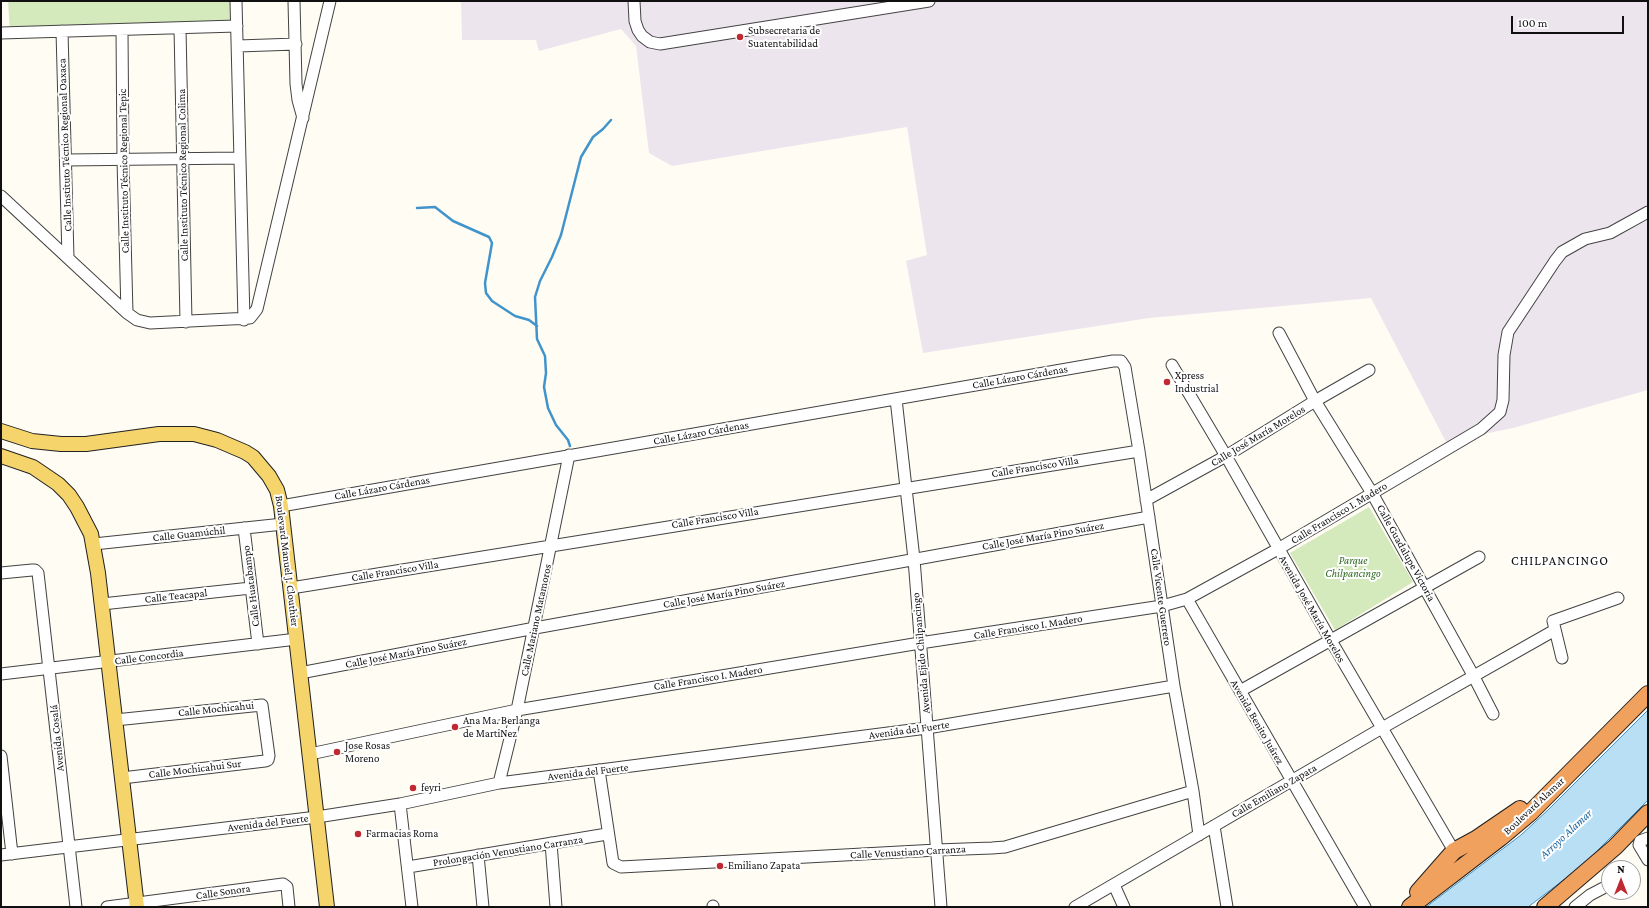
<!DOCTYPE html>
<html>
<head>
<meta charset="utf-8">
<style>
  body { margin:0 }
  #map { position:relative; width:1649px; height:908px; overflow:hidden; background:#fffcf3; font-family:"Crimson Pro",serif }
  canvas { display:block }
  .frame { position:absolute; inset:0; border:2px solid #101010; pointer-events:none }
  .north { position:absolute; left:1601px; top:860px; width:40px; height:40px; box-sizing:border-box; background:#fff; border:1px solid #9f9f9f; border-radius:50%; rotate:0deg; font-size:11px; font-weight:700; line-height:16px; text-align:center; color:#101010 }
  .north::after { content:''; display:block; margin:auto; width:14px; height:18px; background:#bf2931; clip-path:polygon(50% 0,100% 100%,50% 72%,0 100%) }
  .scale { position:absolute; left:1511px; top:16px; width:113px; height:18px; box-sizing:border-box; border:2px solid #101010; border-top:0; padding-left:5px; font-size:12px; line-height:14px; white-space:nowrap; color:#101010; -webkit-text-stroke:3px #fff; paint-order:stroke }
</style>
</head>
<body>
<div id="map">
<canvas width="1649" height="908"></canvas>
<div class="frame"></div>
<div class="north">N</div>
<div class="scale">100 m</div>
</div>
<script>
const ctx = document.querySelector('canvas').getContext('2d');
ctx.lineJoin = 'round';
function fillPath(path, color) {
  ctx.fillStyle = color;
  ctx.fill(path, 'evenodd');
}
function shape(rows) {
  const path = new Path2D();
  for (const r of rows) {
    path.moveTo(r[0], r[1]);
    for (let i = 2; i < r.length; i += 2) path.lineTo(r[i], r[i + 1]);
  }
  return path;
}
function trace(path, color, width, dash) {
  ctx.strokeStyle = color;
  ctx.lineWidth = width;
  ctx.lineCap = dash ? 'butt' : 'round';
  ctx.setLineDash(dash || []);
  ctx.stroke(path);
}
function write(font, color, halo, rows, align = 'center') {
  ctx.font = font + ' "Crimson Pro",serif';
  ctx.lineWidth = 4;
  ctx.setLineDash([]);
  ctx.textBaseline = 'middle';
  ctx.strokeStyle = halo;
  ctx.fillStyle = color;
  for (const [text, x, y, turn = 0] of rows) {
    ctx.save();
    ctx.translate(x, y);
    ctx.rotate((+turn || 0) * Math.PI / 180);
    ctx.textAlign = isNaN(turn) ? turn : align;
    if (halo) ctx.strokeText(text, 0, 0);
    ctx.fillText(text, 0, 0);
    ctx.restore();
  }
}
fillPath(shape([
  [461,1,1648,1,1648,390,1513,428,1446,442,1371,298,1149,318,923,353,906,261,927,255,907,127,672,166,649,153,636,46,621,29,539,51,536,40,462,40]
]), '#ede5ee');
fillPath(shape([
  [8,1,235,1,236,25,10,32],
  [1369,507,1413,582,1335,630,1290,553]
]), '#d4e9bc');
const water = shape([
  [1648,710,1648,800,1582,866,1528,907,1426,907,1521,835,1548,810,1648,710]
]);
fillPath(water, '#b9dff5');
trace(water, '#4194cb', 1);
trace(shape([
  [417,208,435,207,453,221,489,237,492,243,485,283,486,293,492,301,515,316,529,320,537,326],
  [570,446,568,440,556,425,548,408,544,387,546,373,545,356,537,339,535,297,540,281,552,257,561,235,581,157,593,137,603,129,611,120]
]), '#4194cb', 2.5);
const minor = shape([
  [236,1,244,320],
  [294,1,296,84,298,100,303,118],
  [634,1,635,21,638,30,642,36,650,42,660,44,929,1],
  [180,28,186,322],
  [122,30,123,160,127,313],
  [62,31,68,258],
  [1,33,237,26],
  [238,46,296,44],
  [66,160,240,158],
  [1,196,127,313,137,320,150,323,250,318,257,309,330,1],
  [1279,333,1315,401,1372,493,1473,675,1493,714],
  [1172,365,1226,456,1330,639,1454,851],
  [896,399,914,559,941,907],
  [1146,500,1226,456,1315,401,1369,370],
  [281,506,1113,361,1121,361,1125,367,1139,451,1174,686,1193,791,1199,835],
  [244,528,258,644],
  [94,544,283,524],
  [1,573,32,570,35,570,38,573,76,907],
  [291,588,1139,451],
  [1187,599,1365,907],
  [102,604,251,588],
  [1562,658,1553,621,1618,598],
  [300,673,535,628,1149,517],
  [1,674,297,639],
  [1240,691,1479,557],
  [115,720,262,705,269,756,268,760,265,761,122,778],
  [310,754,517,710,920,643,1162,606,1187,599,1278,549,1481,429,1500,412,1503,400,1504,355,1508,332,1555,261,1562,252,1585,239,1610,233,1648,212],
  [1,756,12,854],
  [599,770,613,863,621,867,937,850,992,848,1005,847,1193,791],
  [499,783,517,710,569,455],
  [400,804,412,907],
  [1214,826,1227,907],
  [1648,838,1640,841,1639,845,1648,860],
  [551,843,556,907],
  [1,855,317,817,400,804,499,783,927,728,1174,686],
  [478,855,483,907],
  [408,867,607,834],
  [1114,885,1124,907],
  [713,906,713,907],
  [107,907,283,884,287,887,289,907],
  [1075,907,1382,728,1555,630],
  [1575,907,1590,895,1609,885]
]);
const major = shape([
  [1,431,32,441,61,444,86,444,159,434,194,434,217,440,245,452,253,457,269,476,277,490,281,506,327,907],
  [1,456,33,467,58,484,69,495,77,507,91,534,98,573,137,907]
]);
const highway = shape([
  [1418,892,1454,851,1476,839,1520,809],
  [1410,907,1500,838,1531,812,1648,694],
  [1545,907,1615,847,1648,813]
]);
trace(minor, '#434343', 13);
trace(major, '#212121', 16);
trace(highway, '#212121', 18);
trace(minor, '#fff', 11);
trace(major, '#f6d46c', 14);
trace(highway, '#f1a15e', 16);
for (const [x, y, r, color] of [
  [740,37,4,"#bf2931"],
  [1167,382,4,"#bf2931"],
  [455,727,4,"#bf2931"],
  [337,752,4,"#bf2931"],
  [413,788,4,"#bf2931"],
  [358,834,4,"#bf2931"],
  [720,866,4,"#bf2931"]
]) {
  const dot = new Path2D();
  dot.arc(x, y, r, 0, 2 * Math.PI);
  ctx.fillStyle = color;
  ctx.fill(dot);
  trace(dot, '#fff', 1.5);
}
write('11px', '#101010', '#fff', [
  ["Subsecretaria de",748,31],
  ["Suatentabilidad",748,44],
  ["Xpress",1175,376],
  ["Industrial",1175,389],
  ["Ana Ma. Berlanga",463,721],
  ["de MartiNez",463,734],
  ["Jose Rosas",345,746],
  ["Moreno",345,759],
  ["feyri",421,788],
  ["Farmacias Roma",366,834],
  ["Emiliano Zapata",728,866]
], 'left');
write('11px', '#101010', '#fff', [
  ["Calle Instituto Técnico Regional Oaxaca",65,145,-92],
  ["Calle Instituto Técnico Regional Tepic",124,171,-91],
  ["Calle Instituto Técnico Regional Colima",183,175,-91],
  ["Calle Lázaro Cárdenas",1020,377,-10],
  ["Calle Lázaro Cárdenas",701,433,-10],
  ["Calle José María Morelos",1258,436,-31],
  ["Calle Francisco Villa",1035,467,-9],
  ["Calle Lázaro Cárdenas",382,488,-10],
  ["Calle Francisco I. Madero",1339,513,-31],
  ["Calle Francisco Villa",715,518,-9],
  ["Calle Guamúchil",189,534,-6],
  ["Calle José María Pino Suárez",1043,536,-10],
  ["Calle Guadalupe Victoria",1406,553,61],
  ["Boulevard Manuel J. Clouthier",287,561,83],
  ["Calle Francisco Villa",395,571,-9],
  ["Calle Huatabampo",251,586,-97],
  ["Calle José María Pino Suárez",724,594,-10],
  ["Calle Teacapal",176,596,-6],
  ["Calle Vicente Guerrero",1161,597,82],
  ["Avenida José María Morelos",1312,609,60],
  ["Calle Mariano Matamoros",536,620,-78],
  ["Calle Francisco I. Madero",1028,627,-9],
  ["Calle José María Pino Suárez",406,653,-11],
  ["Avenida Ejido Chilpancingo",921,653,-95],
  ["Calle Concordia",149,657,-7],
  ["Calle Francisco I. Madero",708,678,-9],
  ["Calle Mochicahui",216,709,-6],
  ["Avenida Benito Juárez",1257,722,60],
  ["Avenida del Fuerte",909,730,-8],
  ["Avenida Cosalá",57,738,-96],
  ["Calle Mochicahui Sur",195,769,-7],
  ["Avenida del Fuerte",588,772,-7],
  ["Calle Emiliano Zapata",1274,791,-30],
  ["Boulevard Alamar",1534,806,-43],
  ["Avenida del Fuerte",268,823,-7],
  ["Prolongación Venustiano Carranza",508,851,-9],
  ["Calle Venustiano Carranza",908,852,-3],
  ["Calle Sonora",223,892,-8]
]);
write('italic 11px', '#2f6820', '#fff', [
  ["Parque",1353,561],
  ["Chilpancingo",1353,574]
]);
write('italic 12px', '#1a66a1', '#fff', [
  ["Arroyo Alamar",1566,834,-43]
]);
ctx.letterSpacing = '1px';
write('13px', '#101010', '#fff', [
  ["CHILPANCINGO",1560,561]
]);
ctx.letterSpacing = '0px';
</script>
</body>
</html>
